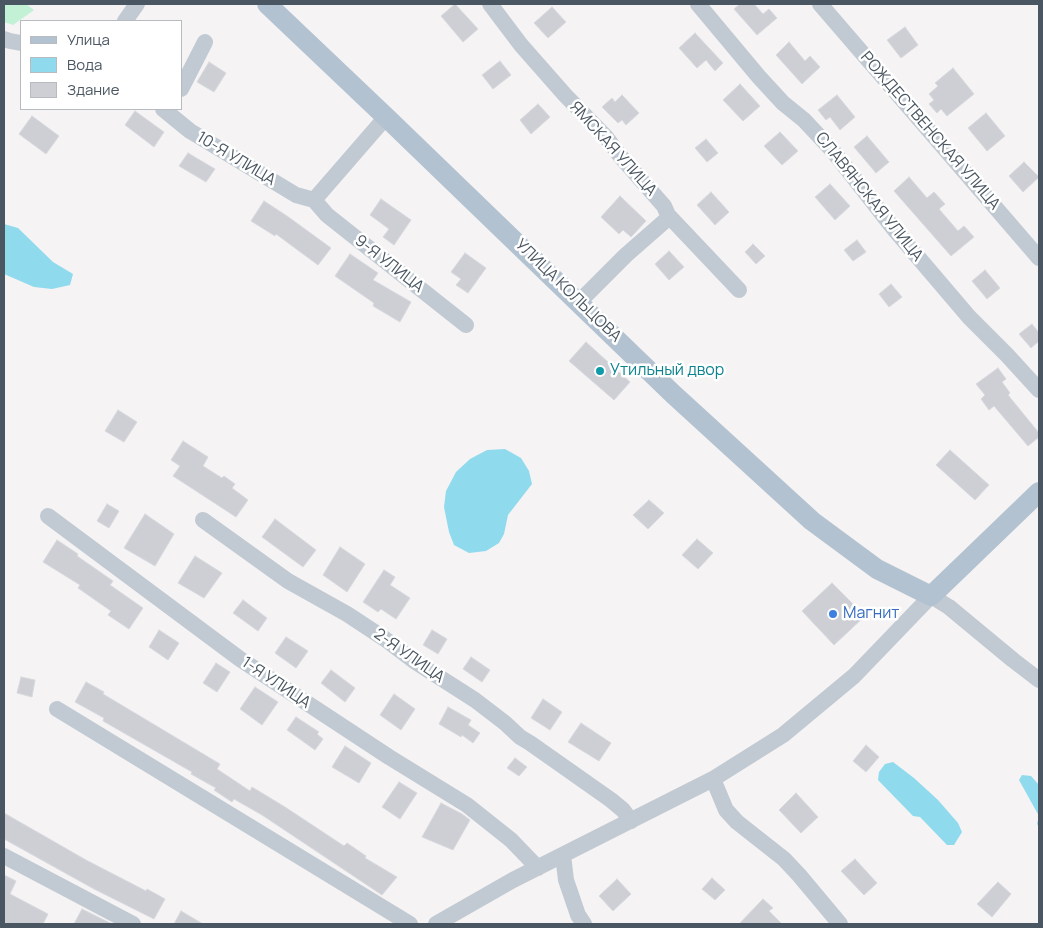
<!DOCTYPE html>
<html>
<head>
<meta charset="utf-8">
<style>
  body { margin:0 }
  #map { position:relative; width:1043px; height:928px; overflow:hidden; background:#f5f3f3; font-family:Manrope,sans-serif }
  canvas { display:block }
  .frame { position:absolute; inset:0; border:5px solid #4a5661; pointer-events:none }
  .legend { position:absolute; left:20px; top:20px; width:162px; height:90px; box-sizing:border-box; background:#fff; border:1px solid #b7bbc0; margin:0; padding:6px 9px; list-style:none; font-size:15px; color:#4a5661 }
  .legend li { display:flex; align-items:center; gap:10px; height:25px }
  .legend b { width:25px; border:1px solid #b7bbc0 }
</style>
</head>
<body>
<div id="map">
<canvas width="1043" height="928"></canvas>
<div class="frame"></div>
<ul class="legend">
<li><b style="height:6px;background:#b3c2d1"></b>Улица</li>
<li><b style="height:14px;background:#90daee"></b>Вода</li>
<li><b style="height:14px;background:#cdcfd5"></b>Здание</li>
</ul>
</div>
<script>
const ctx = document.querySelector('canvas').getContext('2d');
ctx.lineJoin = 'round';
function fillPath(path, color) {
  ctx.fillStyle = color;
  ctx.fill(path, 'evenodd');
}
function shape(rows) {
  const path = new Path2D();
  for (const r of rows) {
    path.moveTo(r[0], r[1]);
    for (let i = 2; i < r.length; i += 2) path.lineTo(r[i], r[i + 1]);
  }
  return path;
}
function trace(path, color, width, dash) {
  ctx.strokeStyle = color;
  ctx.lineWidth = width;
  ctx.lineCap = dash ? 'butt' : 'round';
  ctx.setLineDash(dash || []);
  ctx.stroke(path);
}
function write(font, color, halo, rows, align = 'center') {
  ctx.font = font + ' Manrope,sans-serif';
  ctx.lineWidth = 5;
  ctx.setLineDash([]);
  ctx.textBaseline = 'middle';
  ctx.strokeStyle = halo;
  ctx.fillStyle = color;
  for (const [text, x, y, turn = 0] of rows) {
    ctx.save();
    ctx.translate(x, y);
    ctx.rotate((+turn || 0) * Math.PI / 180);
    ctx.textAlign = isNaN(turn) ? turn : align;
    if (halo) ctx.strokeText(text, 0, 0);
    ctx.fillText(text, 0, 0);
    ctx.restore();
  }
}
fillPath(shape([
  [4,4,26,4,34,10,13,25,4,22]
]), '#c3f1d5');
fillPath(shape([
  [4,224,18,228,53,262,73,274,70,285,52,289,34,287,4,274],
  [505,449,521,458,529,471,532,484,508,515,504,534,499,543,486,551,469,553,454,545,449,532,444,507,446,491,456,472,470,459,487,450],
  [893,762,914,778,938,800,958,823,962,832,954,845,947,845,920,817,913,816,878,780,879,772,885,764],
  [1022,775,1031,776,1039,785,1039,827,1037,824,1039,816,1019,780]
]), '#90daee');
const building = shape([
  [455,4,478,29,463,42,441,16,455,4],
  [740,4,754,4,763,14,769,9,777,18,757,35,734,9,740,4],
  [552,7,566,22,548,38,534,23,552,7],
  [905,27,918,45,901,58,887,40,905,27],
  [695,33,723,63,715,71,706,60,697,68,679,48,695,33],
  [789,42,805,61,810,56,820,67,802,84,776,55,789,42],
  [500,61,511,75,493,89,482,75,500,61],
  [209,62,226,73,214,92,197,82,209,62],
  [953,68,974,94,947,116,941,109,937,113,929,104,934,100,929,94,938,86,935,83,953,68],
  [740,84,760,106,743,121,723,100,740,84],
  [622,95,639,113,626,125,622,120,618,123,602,107,612,98,615,102,622,95],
  [837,95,855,117,840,130,830,117,826,120,818,110,837,95],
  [538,104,550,117,531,134,520,120,538,104],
  [135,111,164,132,154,147,125,125,135,111],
  [986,113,1005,136,987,151,968,128,986,113],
  [32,116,59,136,46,154,19,134,32,116],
  [780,132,798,151,782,165,764,146,780,132],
  [867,136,889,162,876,173,854,147,867,136],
  [706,139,718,153,707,162,695,148,706,139],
  [188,153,215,169,206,182,179,166,188,153],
  [1024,162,1039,177,1023,192,1009,176,1024,162],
  [909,177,927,198,934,192,945,204,939,209,958,231,964,226,974,237,951,256,894,191,909,177],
  [830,184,850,206,835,220,815,197,830,184],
  [711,192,729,212,715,225,697,205,711,192],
  [620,196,646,221,631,237,623,230,619,234,601,217,620,196],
  [381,199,411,220,394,245,383,237,389,229,370,215,381,199],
  [264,201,287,216,331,248,318,265,276,234,275,236,251,221,264,201],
  [857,240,866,252,853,261,844,250,857,240],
  [753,244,765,256,756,264,745,252,753,244],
  [669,251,684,267,669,280,655,264,669,251],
  [465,253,486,268,468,293,456,285,461,279,451,272,465,253],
  [350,254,378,273,373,280,411,302,400,322,373,306,374,303,335,276,350,254],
  [985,270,1000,288,987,299,972,281,985,270],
  [891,284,902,297,889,307,879,294,891,284],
  [1032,324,1039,333,1039,341,1031,348,1019,334,1032,324],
  [586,342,630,382,614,400,569,361,586,342],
  [998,368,1006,379,1002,382,1010,393,1008,395,1039,433,1039,437,1028,446,994,406,989,410,981,399,985,395,976,384,998,368],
  [118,410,137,422,124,442,105,431,118,410],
  [183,441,208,457,203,466,222,478,224,476,235,484,232,488,248,500,236,517,173,476,180,466,171,460,183,441],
  [950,450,989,485,975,500,936,465,950,450],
  [649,500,664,513,648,529,633,515,649,500],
  [107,504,119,511,109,528,97,521,107,504],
  [145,514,174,534,155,566,124,548,145,514],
  [275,519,316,550,303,567,262,537,275,519],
  [697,539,713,553,698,569,682,555,697,539],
  [57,540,78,554,77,556,113,581,110,585,143,608,129,629,108,615,111,611,78,588,80,585,43,562,57,540],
  [340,547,365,564,347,592,323,575,340,547],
  [195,556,222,573,204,598,178,583,195,556],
  [384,570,395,577,390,585,410,598,396,619,381,609,378,612,363,602,384,570],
  [832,583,865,616,834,645,802,611,832,583],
  [243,600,267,618,258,631,233,613,243,600],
  [159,630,179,643,168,660,149,647,159,630],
  [432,630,447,639,438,654,423,645,432,630],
  [286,637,308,651,296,668,275,653,286,637],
  [471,657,490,670,482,682,463,669,471,657],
  [216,663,230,672,217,692,203,683,216,663],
  [331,670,355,688,345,702,321,683,331,670],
  [21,677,35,680,32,697,17,693,21,677],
  [86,682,104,692,103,694,220,764,217,769,250,791,252,787,285,807,344,846,347,843,366,856,365,858,397,877,382,895,262,815,234,799,232,802,214,790,216,788,191,774,192,772,103,721,104,718,75,702,86,682],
  [255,687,278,702,262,725,240,709,255,687],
  [394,694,415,709,401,730,380,715,394,694],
  [543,699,562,712,550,730,531,718,543,699],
  [448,707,471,720,468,725,480,733,473,743,462,735,461,737,439,724,448,707],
  [296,717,319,732,317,734,323,739,315,750,287,730,296,717],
  [581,723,611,743,599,761,568,742,581,723],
  [866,745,879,757,866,772,853,761,866,745],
  [345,746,371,763,359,783,332,767,345,746],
  [515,758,527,767,519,776,507,768,515,758],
  [399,782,417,793,400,819,382,807,399,782],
  [796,793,818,817,801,833,779,810,796,793],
  [441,803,462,814,470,820,453,850,422,837,441,803],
  [4,813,86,860,146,891,147,889,165,899,154,919,94,889,4,839,4,813],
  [855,859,877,883,864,895,841,871,855,859],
  [4,875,16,881,10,894,48,914,43,924,4,924,4,875],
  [712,878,725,890,715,900,702,889,712,878],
  [617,879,631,894,613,911,599,896,617,879],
  [998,882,1011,894,992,917,977,904,998,882],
  [763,899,773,908,769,911,782,924,739,924,763,899],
  [82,909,112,924,74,924,82,909],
  [181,911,203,924,174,924,181,911]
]);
fillPath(building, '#cdcfd5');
trace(building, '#d7d9de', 1);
trace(shape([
  [490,4,521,45,565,95,606,137,621,157,664,206,668,215,739,290],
  [698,4,759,77,783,103,804,120,833,151,894,229,969,317,1007,355,1039,390],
  [820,4,1039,258],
  [125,21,137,4],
  [4,39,10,41,21,43],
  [181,89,205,42],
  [163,109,190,131,296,195,314,200],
  [314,200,327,215,466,325],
  [314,200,386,117],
  [579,302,626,255,666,220,668,215],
  [48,516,240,659,389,757,467,805,511,840,538,868],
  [203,520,288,581,347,614,385,639,414,661,475,700,505,723,520,737,530,743,611,800,623,810,631,821],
  [57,709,410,924],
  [713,779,726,810,737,822,784,859,799,875,840,924],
  [563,855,566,880,578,915,584,924],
  [4,856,133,924],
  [436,924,513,880,713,779,783,735,854,676,931,596,949,607,1013,660,1039,680]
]), '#c1cad2', 16);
trace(shape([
  [267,4,386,117,673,394,812,521,877,569,931,596,1039,492]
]), '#b3c2d1', 20);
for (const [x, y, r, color] of [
  [600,371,5,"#0f9aa8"],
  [833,614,5,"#3f7fe0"]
]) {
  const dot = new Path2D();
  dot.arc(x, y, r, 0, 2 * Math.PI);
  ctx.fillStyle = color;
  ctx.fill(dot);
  trace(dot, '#fff', 2);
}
write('16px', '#4a5661', '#fff', [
  ["РОЖДЕСТВЕНСКАЯ УЛИЦА",930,131,49],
  ["ЯМСКАЯ УЛИЦА",613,149,48],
  ["10-Я УЛИЦА",236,159,31],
  ["СЛАВЯНСКАЯ УЛИЦА",869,197,51],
  ["9-Я УЛИЦА",389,264,38],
  ["УЛИЦА КОЛЬЦОВА",568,291,44],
  ["2-Я УЛИЦА",409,656,35],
  ["1-Я УЛИЦА",276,683,34]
]);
write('16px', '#0d838f', '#fff', [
  ["Утильный двор",610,371]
], 'left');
write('16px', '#366cbe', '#fff', [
  ["Магнит",843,614]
], 'left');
</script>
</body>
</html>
